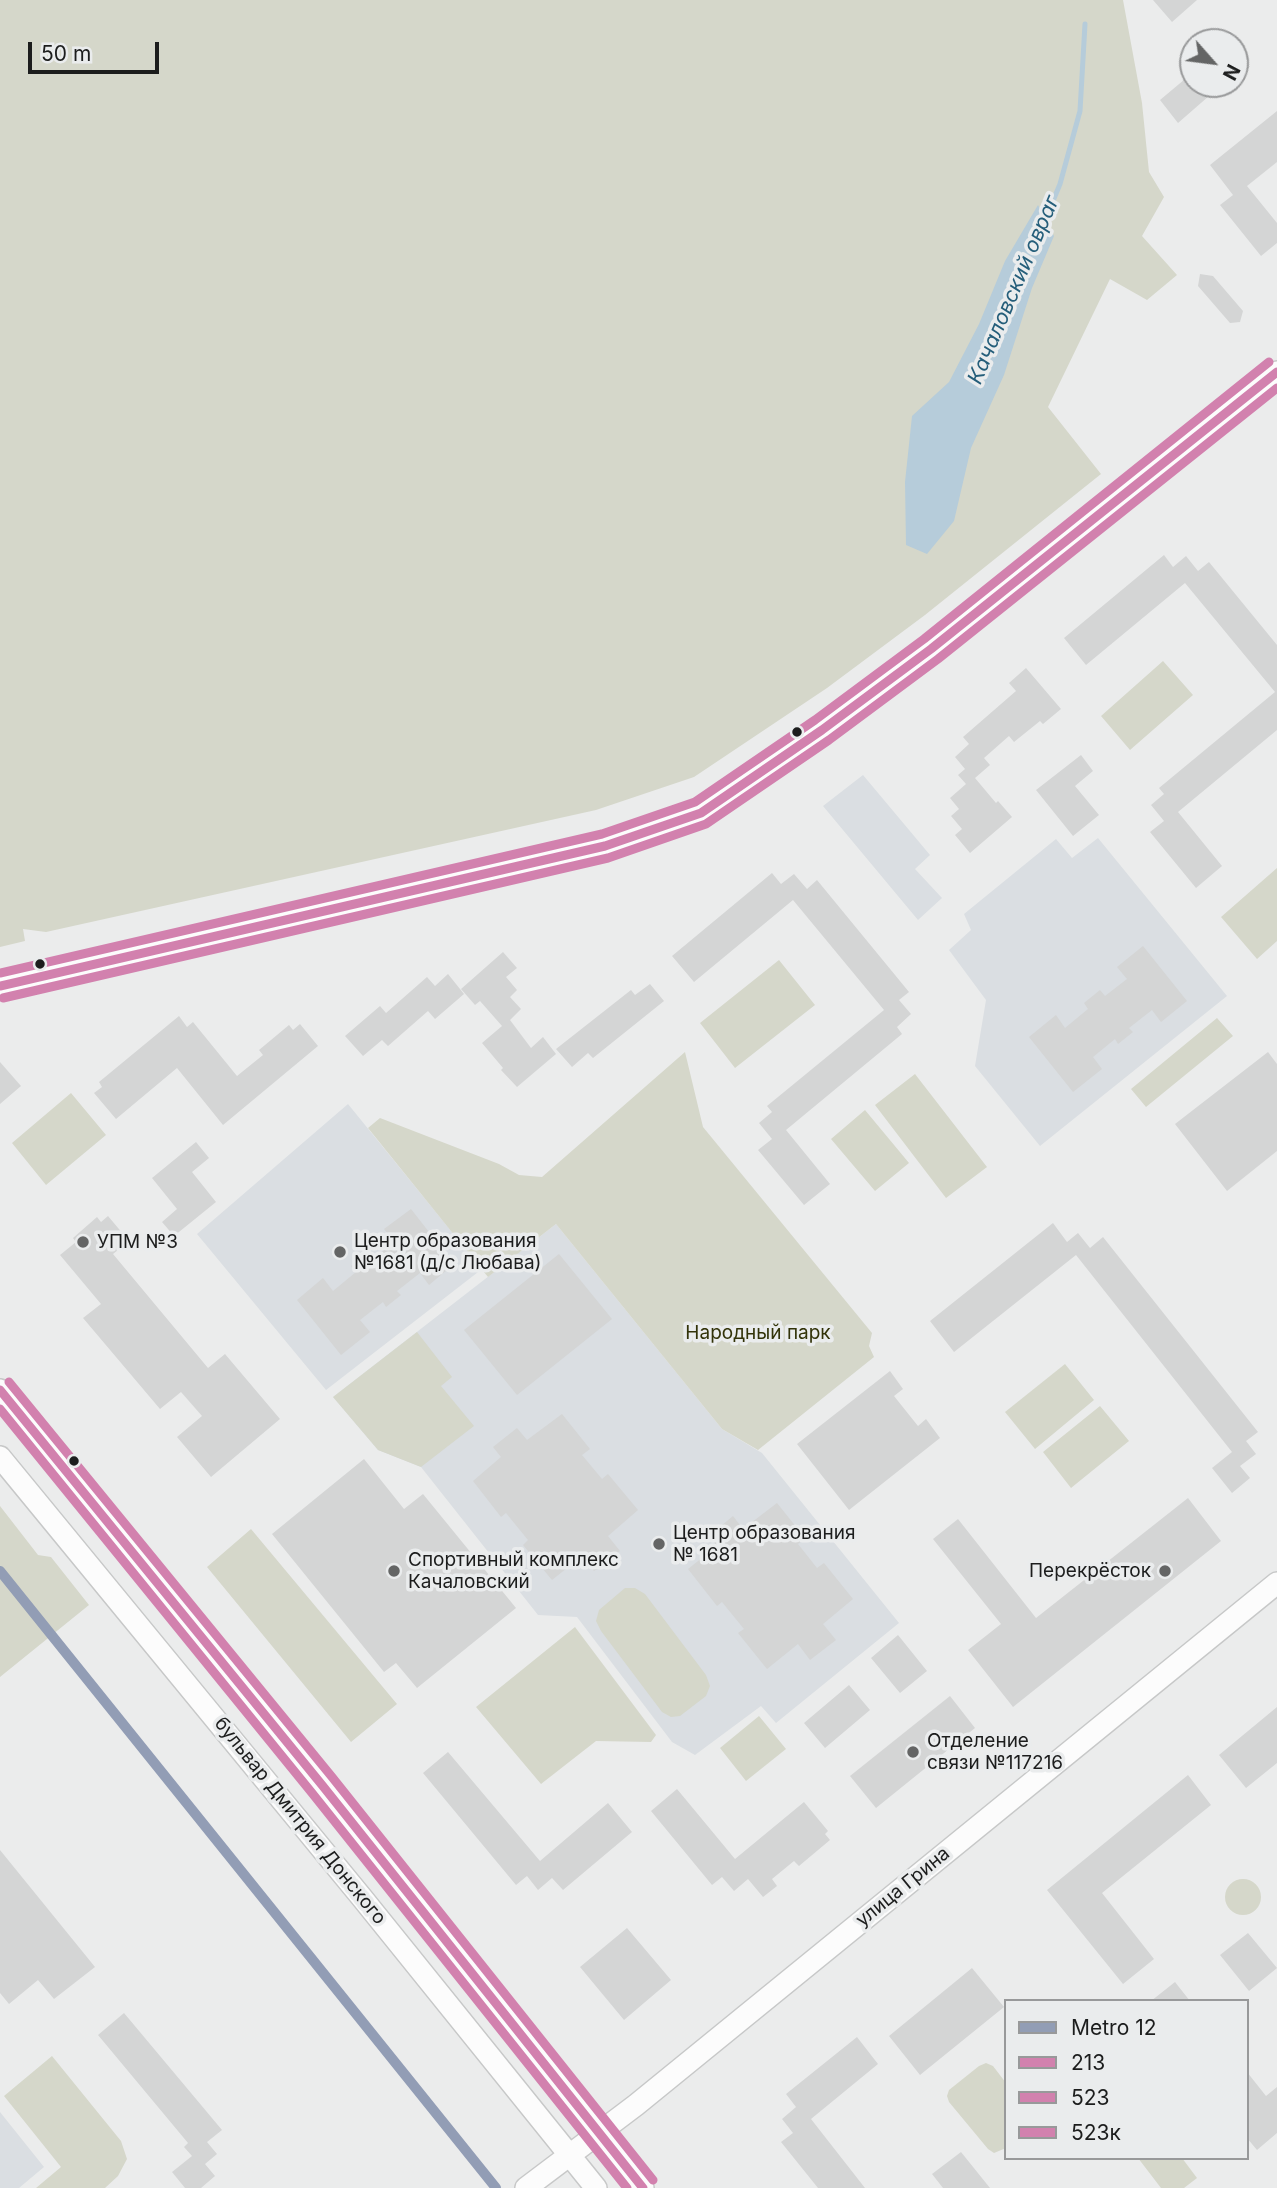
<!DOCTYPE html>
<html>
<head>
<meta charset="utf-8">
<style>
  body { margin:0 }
  #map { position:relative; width:1277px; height:2188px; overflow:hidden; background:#ebecec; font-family:Inter,sans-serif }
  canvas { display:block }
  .legend { position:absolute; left:1004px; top:1999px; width:245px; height:161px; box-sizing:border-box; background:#eaeced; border:2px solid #98999a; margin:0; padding:9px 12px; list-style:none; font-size:21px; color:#1c1d1d }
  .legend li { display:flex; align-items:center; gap:14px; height:35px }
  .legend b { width:35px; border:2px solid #98999a }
  .north { position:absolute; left:1179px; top:28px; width:70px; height:70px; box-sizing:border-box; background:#eaeced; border:2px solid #98999a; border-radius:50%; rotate:118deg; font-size:19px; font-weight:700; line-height:28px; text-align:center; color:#1c1d1d }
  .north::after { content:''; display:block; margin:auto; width:24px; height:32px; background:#646565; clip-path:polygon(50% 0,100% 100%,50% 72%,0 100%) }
  .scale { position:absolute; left:28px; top:42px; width:131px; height:32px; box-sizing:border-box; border:4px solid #1c1d1d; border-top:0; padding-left:9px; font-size:21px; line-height:24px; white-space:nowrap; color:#1c1d1d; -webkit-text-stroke:5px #eaeced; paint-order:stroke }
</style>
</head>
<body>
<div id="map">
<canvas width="1277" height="2188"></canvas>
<ul class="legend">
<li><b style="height:9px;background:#929db5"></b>Metro 12</li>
<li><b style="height:9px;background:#d281ae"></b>213</li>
<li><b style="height:9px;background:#d281ae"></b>523</li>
<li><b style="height:9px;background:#d281ae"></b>523к</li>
</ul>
<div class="north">N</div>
<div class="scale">50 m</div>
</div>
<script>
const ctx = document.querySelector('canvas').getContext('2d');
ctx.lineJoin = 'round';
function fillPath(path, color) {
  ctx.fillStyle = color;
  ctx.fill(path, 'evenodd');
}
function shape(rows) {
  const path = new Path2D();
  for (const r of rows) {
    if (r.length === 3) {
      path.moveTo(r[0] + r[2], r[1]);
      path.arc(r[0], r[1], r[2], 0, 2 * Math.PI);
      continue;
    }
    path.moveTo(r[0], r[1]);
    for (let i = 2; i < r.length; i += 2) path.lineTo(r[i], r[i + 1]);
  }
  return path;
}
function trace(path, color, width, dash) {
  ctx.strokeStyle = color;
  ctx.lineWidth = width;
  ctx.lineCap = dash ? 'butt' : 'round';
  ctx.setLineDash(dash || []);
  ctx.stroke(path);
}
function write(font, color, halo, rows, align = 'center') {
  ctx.font = font + ' Inter,sans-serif';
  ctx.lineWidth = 7;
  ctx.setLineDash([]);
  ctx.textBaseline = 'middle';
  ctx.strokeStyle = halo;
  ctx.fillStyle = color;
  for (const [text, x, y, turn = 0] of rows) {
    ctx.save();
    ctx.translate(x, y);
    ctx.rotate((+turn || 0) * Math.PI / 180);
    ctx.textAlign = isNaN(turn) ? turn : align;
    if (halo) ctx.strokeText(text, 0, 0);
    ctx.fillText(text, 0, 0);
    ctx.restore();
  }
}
fillPath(shape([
  [863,775,930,855,915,869,942,898,918,920,823,806],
  [1098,838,1227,996,1040,1146,975,1066,986,1000,949,950,971,930,964,914,1056,839,1072,858],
  [348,1104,482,1269,326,1390,197,1234],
  [556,1224,722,1429,762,1453,899,1623,776,1723,761,1706,695,1755,672,1742,577,1617,538,1615,421,1467,378,1450,333,1397],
  [0,2112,44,2167,19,2188,0,2188]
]), '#dadee2');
fillPath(shape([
  [0,0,1123,0,1142,103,1149,172,1164,197,1142,236,1177,275,1147,300,1110,279,1048,407,1101,474,925,615,827,688,694,777,596,810,46,932,23,929,25,941,0,947],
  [1163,661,1193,695,1130,750,1101,716],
  [1277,868,1277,941,1257,959,1221,917],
  [779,960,815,1005,735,1068,700,1023],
  [1217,1018,1233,1036,1146,1107,1131,1089],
  [685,1052,703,1127,872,1333,869,1346,874,1357,758,1450,722,1429,556,1224,488,1277,368,1128,380,1118,499,1164,519,1175,542,1177],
  [915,1074,987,1167,946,1198,875,1105],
  [71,1093,106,1135,46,1185,12,1143],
  [865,1110,909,1163,875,1191,831,1139],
  [417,1332,452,1377,441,1386,474,1426,421,1467,378,1450,333,1397],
  [1065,1364,1094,1400,1035,1449,1005,1412],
  [1100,1406,1129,1441,1071,1488,1043,1452],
  [0,1506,38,1555,51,1557,89,1605,0,1677],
  [251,1529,397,1704,351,1742,207,1567],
  [625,1588,635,1588,645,1594,706,1675,710,1686,706,1696,680,1716,671,1717,662,1712,601,1631,596,1621,599,1610],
  [575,1627,656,1735,651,1742,596,1741,541,1784,476,1707],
  [759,1716,786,1749,746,1781,720,1748],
  [1243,1897,18],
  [52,2056,121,2141,127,2159,118,2176,105,2188,36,2188,61,2167,4,2096],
  [986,2063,993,2066,1006,2083,1006,2148,994,2153,988,2149,949,2102,947,2096,949,2090,979,2066],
  [1138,2158,1182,2158,1197,2178,1184,2188,1161,2188]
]), '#d5d7ca');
fillPath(shape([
  [1038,205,1054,236,1032,288,1004,375,971,448,954,521,927,554,906,545,905,482,912,416,949,382,979,324,1005,261]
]), '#b6ccda');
trace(shape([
  [1043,225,1060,184,1080,111,1085,24]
]), '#b6ccda', 5);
fillPath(shape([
  [1153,0,1197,0,1172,22],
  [1191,74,1193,84,1199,84,1209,96,1178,123,1160,100],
  [1277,111,1277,162,1247,186,1277,223,1277,243,1261,256,1220,205,1233,195,1210,165],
  [1200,274,1213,276,1243,311,1240,322,1230,323,1198,286],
  [1164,555,1173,567,1186,556,1198,571,1209,562,1277,645,1277,730,1178,812,1222,866,1196,888,1150,832,1164,821,1151,805,1164,794,1159,788,1275,692,1185,583,1086,665,1064,638],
  [1026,668,1061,709,1043,724,1040,721,1014,742,1009,736,984,758,990,765,975,778,996,803,998,801,1012,817,970,853,955,835,962,829,951,816,959,809,950,798,966,784,958,775,965,769,955,757,969,744,963,737,1016,691,1009,683],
  [1081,755,1093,771,1075,786,1099,815,1073,836,1036,790],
  [772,873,781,884,794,874,807,889,817,880,909,992,899,1000,911,1014,897,1027,902,1034,786,1130,830,1184,804,1205,758,1150,772,1139,759,1123,772,1112,767,1106,884,1010,793,900,694,982,672,956],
  [1143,946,1187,1001,1161,1022,1152,1010,1129,1028,1133,1032,1118,1044,1115,1039,1093,1057,1102,1069,1073,1092,1029,1037,1056,1015,1065,1028,1088,1009,1084,1003,1100,990,1105,996,1127,979,1117,967],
  [503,952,517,968,506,977,517,990,510,997,521,1009,510,1020,531,1048,543,1037,556,1054,517,1087,501,1070,503,1068,482,1043,502,1026,480,1001,475,1005,461,989],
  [448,974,464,994,435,1019,428,1011,388,1046,382,1040,363,1056,345,1036,380,1006,386,1013,427,977,435,986],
  [650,984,664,1001,593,1058,588,1053,572,1067,556,1049,631,990,635,995],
  [179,1016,187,1027,193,1022,237,1076,263,1055,259,1050,289,1025,293,1030,300,1024,318,1046,223,1125,177,1068,116,1119,94,1093,102,1087,99,1082],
  [1268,1052,1277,1064,1277,1151,1227,1191,1175,1124],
  [0,1062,21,1086,0,1104],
  [196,1142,209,1158,192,1172,216,1202,174,1236,162,1222,177,1209,152,1178],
  [411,1209,454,1264,429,1285,420,1273,397,1291,401,1295,386,1307,383,1302,360,1320,370,1332,341,1355,297,1300,323,1278,333,1291,356,1272,351,1266,368,1253,373,1259,394,1242,384,1229],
  [108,1216,129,1241,113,1254,208,1368,225,1354,280,1419,211,1477,177,1437,202,1416,181,1392,160,1409,83,1318,101,1304,60,1255,76,1242,73,1238,97,1217,101,1222],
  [1053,1223,1067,1242,1078,1233,1090,1248,1103,1237,1258,1432,1246,1441,1256,1454,1240,1466,1250,1478,1232,1493,1212,1468,1232,1452,1076,1255,954,1352,930,1321],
  [559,1254,612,1319,517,1395,464,1330],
  [890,1371,903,1389,894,1396,918,1426,926,1419,940,1438,849,1510,797,1444],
  [562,1414,590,1449,582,1455,602,1479,608,1474,638,1510,608,1536,620,1551,594,1571,582,1556,552,1580,523,1545,528,1540,506,1513,501,1517,473,1481,501,1457,493,1447,517,1428,527,1440],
  [364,1459,404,1509,423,1494,516,1608,417,1688,396,1663,384,1672,272,1534],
  [1188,1498,1221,1541,1013,1707,968,1650,1001,1624,933,1539,958,1519,1036,1618],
  [777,1503,805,1538,798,1544,817,1568,824,1563,853,1599,823,1624,836,1640,810,1660,798,1644,767,1669,738,1633,744,1629,722,1602,717,1606,688,1569,717,1546,709,1536,733,1516,743,1529],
  [898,1635,927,1671,900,1693,871,1658],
  [849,1685,870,1710,825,1748,804,1723],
  [950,1696,975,1728,876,1808,850,1776],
  [1277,1707,1277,1763,1246,1788,1219,1755],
  [448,1752,540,1861,608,1803,632,1832,563,1890,552,1878,538,1890,527,1876,516,1885,423,1773],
  [1188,1775,1211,1805,1102,1893,1154,1959,1123,1984,1047,1890],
  [677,1789,735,1859,804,1802,828,1831,825,1834,830,1840,799,1866,794,1861,772,1879,777,1886,763,1897,748,1879,734,1891,722,1877,712,1885,651,1811],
  [0,1850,95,1967,54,1999,38,1980,9,2004,0,1993],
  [627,1928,671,1980,624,2020,580,1967],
  [1248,1933,1277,1968,1249,1991,1220,1955],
  [972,1968,1004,2007,920,2075,889,2036],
  [1175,1982,1190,2001,1151,2001],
  [124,2013,222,2130,207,2142,217,2154,205,2164,215,2176,201,2188,185,2188,172,2172,192,2156,184,2147,188,2143,98,2035],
  [857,2037,878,2064,811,2119,865,2188,818,2188,781,2142,793,2133,782,2119,796,2107,786,2094],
  [1247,2072,1266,2096,1277,2087,1277,2133,1257,2150,1247,2138],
  [961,2152,990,2188,943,2188,932,2174]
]), '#d4d5d5');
const minor = shape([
  [0,986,605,846,701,813,822,730,931,649,1277,372],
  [0,1390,322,1785,643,2188],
  [0,1457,363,1899,596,2188],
  [526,2188,636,2105,1277,1583]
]);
trace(minor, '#c7c8c8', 24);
trace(minor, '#fcfcfc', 21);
trace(shape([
  [0,986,605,846,701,813,822,730,931,649,1277,372],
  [0,1390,322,1785,643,2188]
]), '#d281ae', 9);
trace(shape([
  [3,998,608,858,706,824,829,740,938,659,1277,388],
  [0,1409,312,1793,627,2188]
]), '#d281ae', 9);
trace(shape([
  [0,973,602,834,695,802,815,720,924,639,1269,362],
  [9,1382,332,1777,653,2180]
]), '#d281ae', 9);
trace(shape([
  [0,1571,496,2188]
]), '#929db5', 10);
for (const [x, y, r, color] of [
  [797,732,6,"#1c1d1d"],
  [40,964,6,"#1c1d1d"],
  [83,1242,7,"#646565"],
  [340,1252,7,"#646565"],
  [74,1461,6,"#1c1d1d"],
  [659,1544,7,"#646565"],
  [394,1571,7,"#646565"],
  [1165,1571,7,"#646565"],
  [913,1752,7,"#646565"]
]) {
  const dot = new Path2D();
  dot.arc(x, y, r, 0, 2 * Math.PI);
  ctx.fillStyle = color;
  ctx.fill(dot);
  trace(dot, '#eaeced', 2.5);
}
write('19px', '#1c1d1d', '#eaeced', [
  ["Центр образования",354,1241],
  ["№1681 (д/с Любава)",354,1263],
  ["УПМ №3",97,1242],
  ["Центр образования",673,1533],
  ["№ 1681",673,1555],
  ["Спортивный комплекс",408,1560],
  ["Качаловский",408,1582],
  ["Перекрёсток",1151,1571,"right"],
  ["Отделение",927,1741],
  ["связи №117216",927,1763]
], 'left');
write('19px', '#323309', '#eaeced', [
  ["Народный парк",758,1333]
]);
write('19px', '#1c1d1d', '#eaeced', [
  ["бульвар Дмитрия Донского",300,1821,51],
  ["улица Грина",903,1887,-39]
]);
write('italic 21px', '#255e7a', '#eaeced', [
  ["Качаловский овраг",1014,290,-67]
]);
</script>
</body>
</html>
